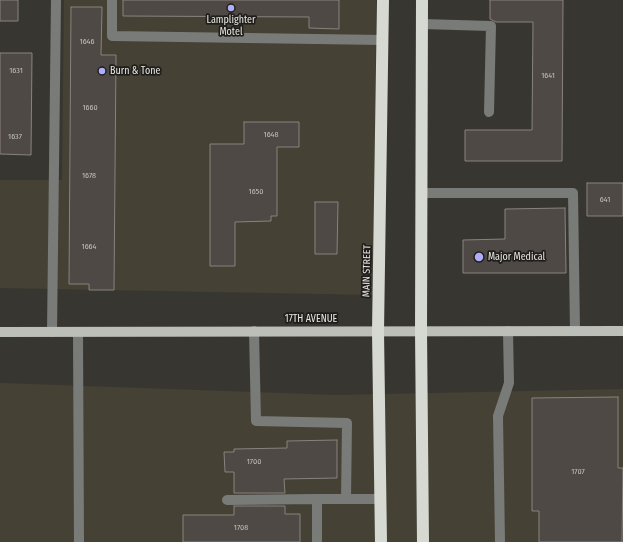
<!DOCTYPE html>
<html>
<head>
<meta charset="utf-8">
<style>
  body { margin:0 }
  canvas { display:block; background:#383630 }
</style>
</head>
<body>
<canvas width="623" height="542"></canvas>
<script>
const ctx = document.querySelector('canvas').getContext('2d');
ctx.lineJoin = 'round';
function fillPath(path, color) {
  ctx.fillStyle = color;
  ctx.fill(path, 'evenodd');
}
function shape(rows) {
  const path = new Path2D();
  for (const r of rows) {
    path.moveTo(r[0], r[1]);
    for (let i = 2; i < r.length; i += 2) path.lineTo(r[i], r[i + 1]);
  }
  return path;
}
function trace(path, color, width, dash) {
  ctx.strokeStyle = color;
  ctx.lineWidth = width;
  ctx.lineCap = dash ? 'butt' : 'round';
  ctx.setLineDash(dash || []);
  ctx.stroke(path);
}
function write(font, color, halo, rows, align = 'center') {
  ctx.font = font + ' "Fira Sans Condensed",sans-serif';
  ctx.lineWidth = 3.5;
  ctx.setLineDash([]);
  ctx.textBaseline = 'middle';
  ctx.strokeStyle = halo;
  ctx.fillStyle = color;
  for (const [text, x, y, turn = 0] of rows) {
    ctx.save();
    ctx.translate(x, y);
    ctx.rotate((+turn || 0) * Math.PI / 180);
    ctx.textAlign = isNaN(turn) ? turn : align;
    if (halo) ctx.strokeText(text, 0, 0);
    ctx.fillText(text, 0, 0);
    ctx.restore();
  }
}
fillPath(shape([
  [64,0,376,0,375,295,0,288,0,180,62,180],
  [0,383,337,395,623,389,623,542,0,542]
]), '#454135');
const building = shape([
  [0,0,18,0,18,21,0,21,0,0],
  [123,0,339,0,339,29,309,28,309,17,123,16,123,0],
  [490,0,563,0,562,161,465,161,465,130,532,130,533,22,496,22,490,19,490,0],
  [71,7,102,7,101,55,116,55,114,290,89,290,89,284,69,284,71,7],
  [0,53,32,53,31,155,0,154,0,53],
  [244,122,299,122,299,147,277,147,277,216,271,216,271,221,235,222,235,266,210,266,210,144,244,144,244,122],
  [587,183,623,183,623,216,587,216,587,183],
  [315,202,338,202,337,254,315,254,315,202],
  [565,208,566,273,463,273,463,240,505,239,505,209,565,208],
  [618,397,618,468,623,468,622,542,539,542,539,511,532,511,532,398,618,397],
  [337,440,337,478,284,479,285,493,234,493,234,472,225,472,224,452,234,452,234,449,287,448,287,441,337,440],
  [234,506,285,506,285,514,300,514,300,542,183,542,183,515,234,515,234,506]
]);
fillPath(building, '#4f4945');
trace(building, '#89827e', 1);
trace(shape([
  [112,0,112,36,383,40],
  [422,24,491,26,489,112],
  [421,193,573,193,575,331],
  [254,331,256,421,347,423,346,499],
  [52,332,56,0],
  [78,332,79,542],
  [227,500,317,499],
  [317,542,317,499,380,499],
  [500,542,498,416,509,383,508,331]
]), '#797b78', 10);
trace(shape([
  [0,332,623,331]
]), '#bcbeb8', 10);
trace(shape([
  [422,0,421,331,423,542],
  [381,542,378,331,383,0]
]), '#d6d9d1', 12);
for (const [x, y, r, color] of [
  [231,8,4,"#b0aefa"],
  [102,71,4,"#b0aefa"],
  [479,257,5,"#b0aefa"]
]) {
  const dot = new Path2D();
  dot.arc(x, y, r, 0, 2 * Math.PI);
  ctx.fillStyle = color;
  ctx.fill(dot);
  trace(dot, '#1f1e1b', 1.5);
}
write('8px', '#c1bfbb', null, [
  ["1646",87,42],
  ["1631",16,71],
  ["1641",548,76],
  ["1660",90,108],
  ["1648",271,135],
  ["1637",15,137],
  ["1678",89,176],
  ["1650",256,192],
  ["641",605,200],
  ["1664",89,247],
  ["1700",254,462],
  ["1707",578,472],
  ["1708",241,528]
]);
write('10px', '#e7e6e2', '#1f1e1b', [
  ["Lamplighter",231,20,"center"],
  ["Motel",231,32,"center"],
  ["Burn & Tone",110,71],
  ["Major Medical",488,257]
], 'left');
write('10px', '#e7e6e2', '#1f1e1b', [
  ["MAIN STREET",367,271,-89],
  ["17TH AVENUE",311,319]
]);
</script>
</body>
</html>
